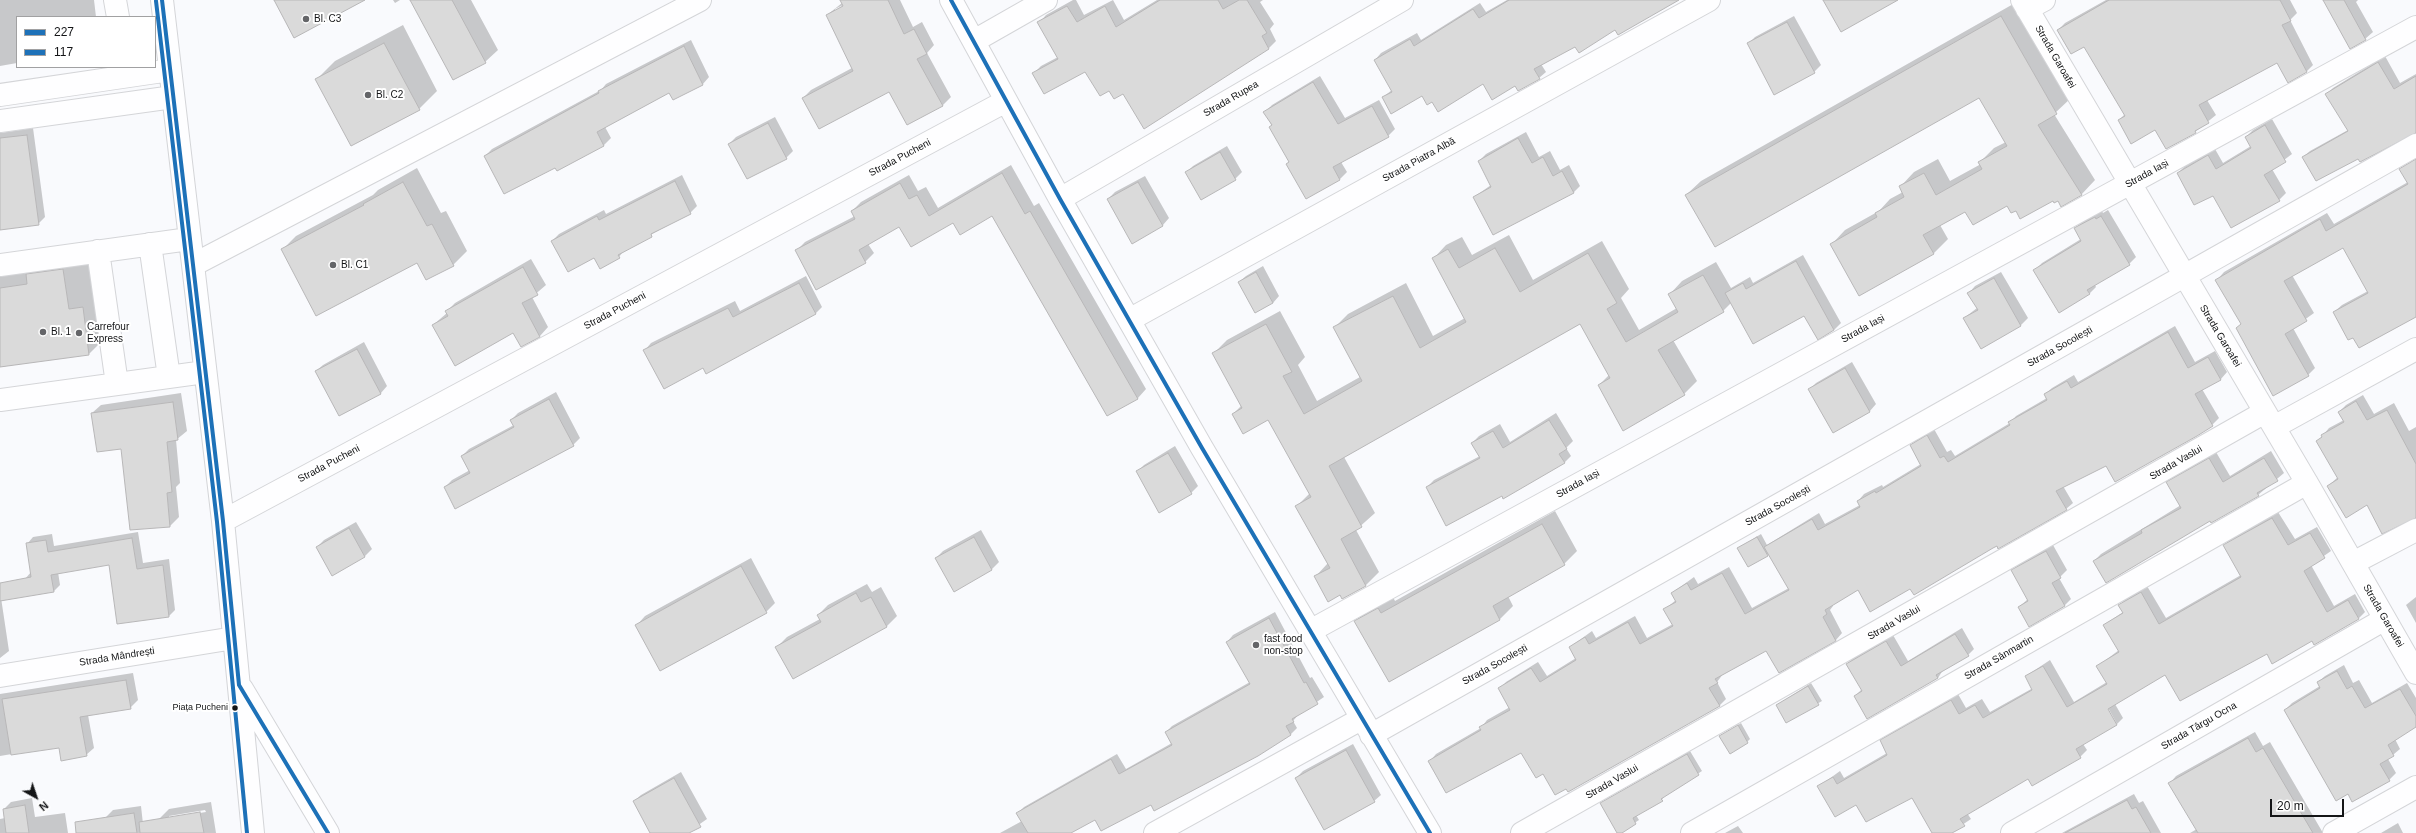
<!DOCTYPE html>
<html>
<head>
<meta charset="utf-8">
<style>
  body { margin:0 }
  #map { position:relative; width:2416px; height:833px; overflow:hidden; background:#f9fafd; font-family:Arial,sans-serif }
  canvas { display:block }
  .legend { position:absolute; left:16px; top:16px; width:140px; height:52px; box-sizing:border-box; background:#fff; border:1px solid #a1a1a2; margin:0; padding:5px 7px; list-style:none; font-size:12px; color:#141517 }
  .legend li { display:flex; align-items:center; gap:8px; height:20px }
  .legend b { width:20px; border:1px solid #a1a1a2 }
  .north { position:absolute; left:16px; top:777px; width:40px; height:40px; -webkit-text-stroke:3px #fff; paint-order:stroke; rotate:140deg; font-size:11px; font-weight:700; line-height:16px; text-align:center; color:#141517 }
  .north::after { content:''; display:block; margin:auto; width:14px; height:18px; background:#141517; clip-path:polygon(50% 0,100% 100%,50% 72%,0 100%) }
  .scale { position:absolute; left:2270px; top:799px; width:74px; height:18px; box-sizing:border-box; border:2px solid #141517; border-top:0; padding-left:5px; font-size:12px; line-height:14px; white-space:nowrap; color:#141517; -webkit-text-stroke:3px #fff; paint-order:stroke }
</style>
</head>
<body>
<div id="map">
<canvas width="2416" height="833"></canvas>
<ul class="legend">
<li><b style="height:5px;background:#1d71b8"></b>227</li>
<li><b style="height:5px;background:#1d71b8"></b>117</li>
</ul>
<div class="north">N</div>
<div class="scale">20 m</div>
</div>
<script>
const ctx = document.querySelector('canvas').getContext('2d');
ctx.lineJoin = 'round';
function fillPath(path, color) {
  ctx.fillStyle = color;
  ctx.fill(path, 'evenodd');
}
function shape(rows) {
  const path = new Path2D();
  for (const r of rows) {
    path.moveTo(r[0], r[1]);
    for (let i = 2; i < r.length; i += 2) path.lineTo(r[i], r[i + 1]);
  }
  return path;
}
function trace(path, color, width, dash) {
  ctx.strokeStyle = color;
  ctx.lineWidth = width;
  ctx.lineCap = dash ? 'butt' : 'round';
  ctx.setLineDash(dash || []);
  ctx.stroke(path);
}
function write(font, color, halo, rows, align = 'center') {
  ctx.font = font + ' Arial,sans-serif';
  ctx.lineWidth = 4;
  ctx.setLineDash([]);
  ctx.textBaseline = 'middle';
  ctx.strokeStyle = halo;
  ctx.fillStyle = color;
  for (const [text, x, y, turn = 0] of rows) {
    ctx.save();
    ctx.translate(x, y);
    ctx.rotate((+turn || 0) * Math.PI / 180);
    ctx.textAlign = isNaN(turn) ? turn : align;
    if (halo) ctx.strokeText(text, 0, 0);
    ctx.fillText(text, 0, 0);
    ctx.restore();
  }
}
fillPath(shape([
  [0,0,94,0,96,17,17,17,17,63,0,66],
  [393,0,400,0,395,3],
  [411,0,471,0,498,50,485,62],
  [841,0,900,0,913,27,922,22,934,45,927,53,951,97,943,105,907,124,889,90,803,98,811,90,852,68,827,15,842,3],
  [847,3,835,11,835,9],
  [1073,0,1076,0,1084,15,1113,0,1124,20,1157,0,1263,0,1260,2,1274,24,1270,29,1276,41,1269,48,1144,128,1123,93,1109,89,1085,70,1033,74,1041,66,1058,57,1039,23,1046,15],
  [1507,0,1678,0,1576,46,1541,64,1546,72,1539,78,1515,85,1483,83,1433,101,1423,95,1383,97,1392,90,1375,60,1381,53,1417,33,1421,40,1480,3,1486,12],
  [2106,0,2290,0,2297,13,2290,20,2313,65,2306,72,2277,61,2207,100,2216,115,2195,132,2156,129,2119,120,2125,114,2085,45,2058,30,2065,23],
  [2324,0,2358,0,2356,2,2373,32,2365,39],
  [2015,3,2071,98,2054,114,2095,180,2081,195,2016,209,2008,205,1966,210,1940,225,1948,239,1933,254,1831,245,1845,230,1879,211,1890,199,1903,192,1900,187,1914,172,1938,159,1950,181,1981,164,1979,163,1994,148,2006,142,1979,96,1686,195,1701,181],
  [1794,16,1821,65,1814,72,1748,44,1755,37],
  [403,25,437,91,419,109,317,79,335,61],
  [691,40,709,77,703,84,670,92,605,127,611,138,604,145,557,170,555,166,485,156,492,149,601,90,606,84],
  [2385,56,2400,83,2416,74,2416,125,2303,157,2310,151,2348,130,2327,94,2333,88],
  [1320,76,1345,118,1379,100,1395,129,1388,136,1341,162,1347,172,1340,179,1306,198,1287,164,1289,162,1265,112,1272,105],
  [775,117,793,151,786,158,729,144,736,137],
  [2272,119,2292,154,2272,169,2286,193,2279,200,2213,194,2178,173,2186,165,2215,149,2223,163,2251,146,2246,137,2253,130],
  [33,128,45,217,38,224,0,229,0,133],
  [1526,132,1539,157,1550,151,1560,170,1569,165,1580,186,1573,193,1474,197,1491,185,1479,161,1486,154],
  [1227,146,1242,172,1235,179,1186,173,1193,166],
  [1011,165,1034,206,1039,203,1146,389,1138,398,1107,415,993,215,953,222,900,226,868,244,874,253,865,262,796,251,805,242,855,216,852,211,861,202,909,175,918,191,926,187,938,208],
  [2416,166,2416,315,2334,312,2342,305,2368,291,2343,246,2292,275,2314,313,2293,328,2315,368,2308,375,2242,323,2217,280,2224,272,2327,213,2334,224,2408,182],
  [417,168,441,213,446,211,467,251,453,265,282,250,296,236,373,195,378,190],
  [682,175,697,206,690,213,625,249,619,257,595,257,552,241,559,234,604,210,606,214],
  [1145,176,1169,218,1163,225,1133,242,1108,199,1115,192],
  [2108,210,2136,257,2129,264,2095,285,2096,287,2089,294,2035,270,2042,263,2081,239,2075,228,2082,222,2102,211,2103,213],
  [1509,235,1533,280,1602,241,1629,289,1621,298,1639,330,1677,308,1669,295,1682,281,1716,262,1731,288,1750,277,1753,283,1803,255,1841,323,1834,330,1805,314,1731,303,1723,311,1673,340,1697,381,1684,394,1599,385,1610,374,1581,323,1344,457,1375,513,1356,530,1379,572,1366,585,1343,598,1315,577,1328,563,1297,506,1310,493,1269,419,1233,414,1242,405,1214,353,1227,340,1280,311,1305,357,1298,365,1317,401,1360,377,1335,327,1348,314,1406,283,1433,336,1465,318,1433,259,1446,245,1462,237,1472,255],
  [88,244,114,329,89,354,0,367,0,267],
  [531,259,546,285,532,297,548,327,540,336,521,346,513,331,433,325,447,313,446,312,455,303],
  [1263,266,1279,296,1273,303,1239,282,1246,276],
  [2001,272,2028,318,2021,325,1981,348,1964,318,1977,308,1969,293,1975,286],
  [806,276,822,307,815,314,704,367,645,350,651,343,735,301,740,311],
  [2175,326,2195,362,2215,351,2227,372,2221,379,2202,389,2219,418,2212,425,2106,464,2063,486,2073,503,2066,509,1911,587,1858,589,1832,604,1833,606,1830,610,1842,633,1836,640,1779,672,1767,649,1723,674,1717,682,1726,699,1719,706,1567,788,1543,773,1521,751,1430,761,1436,754,1481,728,1487,720,1510,707,1500,689,1506,682,1538,662,1547,676,1576,658,1570,647,1592,631,1596,638,1635,616,1647,638,1673,624,1665,609,1676,600,1672,593,1694,577,1698,584,1729,567,1752,608,1789,588,1769,553,1767,555,1738,548,1761,534,1767,545,1819,513,1825,524,1860,505,1858,501,1864,494,1882,485,1883,487,1921,464,1911,445,1917,439,1934,429,1947,452,1951,450,1955,456,2010,423,2016,416,2047,398,2045,394,2052,388,2074,375,2078,382],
  [364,342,387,386,381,393,340,415,316,371,323,365],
  [1852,362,1876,404,1870,411,1833,432,1809,390,1816,383],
  [556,392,580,438,573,445,445,487,452,480,470,470,462,456,469,449,514,425,511,420,518,413],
  [181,393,187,431,176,440,180,483,176,487,179,517,170,526,122,448,92,413,101,405],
  [2363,395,2374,414,2394,403,2409,431,2416,427,2416,518,2368,504,2328,486,2338,477,2318,441,2329,428,2344,420,2339,412,2346,405],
  [1556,413,1573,441,1566,448,1571,456,1564,463,1502,495,1427,487,1434,480,1480,456,1472,443,1479,436,1500,424,1510,442],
  [1175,446,1198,486,1191,493,1137,472,1144,465],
  [2271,451,2284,473,2258,495,2210,520,2094,561,2101,554,2181,505,2168,482,2174,476,2216,452,2230,476],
  [1555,511,1577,551,1564,564,1508,596,1513,606,1500,619,1389,681,1356,621,1369,608,1392,595,1395,601],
  [2278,512,2295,539,2317,527,2331,551,2311,565,2334,606,2355,594,2365,612,2359,618,2315,644,2312,639,2267,653,2166,674,2115,704,2123,718,2117,724,2106,704,2104,705,2117,724,2083,744,2087,750,2080,757,2028,778,1967,813,1971,819,1950,833,1933,833,1912,797,1857,804,1818,787,1840,771,1844,778,1887,753,1881,741,1888,734,1958,694,1966,708,1982,699,1990,712,2033,688,2026,676,2050,660,2074,702,2107,682,2098,666,2119,650,2104,625,2123,612,2119,605,2126,599,2147,586,2166,618,2241,575,2224,545,2231,539],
  [356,522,372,549,365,556,332,574,317,547,324,540],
  [981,530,999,562,992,569,954,590,936,558,943,551],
  [138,532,143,563,169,559,175,610,169,616,110,564,58,572,60,585,54,591,25,579,31,572,27,544,33,537,52,534,54,546],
  [2053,545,2067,570,2059,578,2071,599,2064,606,2019,607,2028,599,2012,571,2019,564],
  [751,558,775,603,766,612,637,625,645,616],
  [867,584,872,592,881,587,897,616,887,626,793,678,777,647,787,637,820,619,818,615,828,605],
  [0,591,9,651,0,658],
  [2416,597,2416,623,2406,605],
  [1275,612,1310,678,1312,677,1324,697,1299,714,1293,721,1297,728,1291,734,1152,804,1096,818,1069,833,1000,833,1022,821,1018,813,1024,807,1117,754,1126,769,1172,743,1166,732,1172,726,1250,682,1227,642,1233,635],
  [1962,628,1974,649,1968,655,1943,670,1938,678,1855,696,1862,689,1847,664,1854,657,1893,635,1908,661],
  [2344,665,2353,683,2359,680,2372,703,2407,683,2416,698,2416,726,2395,739,2400,749,2388,759,2396,773,2389,780,2285,710,2292,703,2320,686,2318,682,2325,676],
  [133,673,138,700,130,708,88,715,94,748,86,755,60,746,0,756,0,694],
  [1811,683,1822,701,1786,722,1777,705],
  [1741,723,1750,739,1747,742,1721,736],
  [2255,732,2263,746,2270,742,2323,833,2190,833,2197,829,2170,783,2176,776],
  [1353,744,1381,795,1374,801,1296,778,1303,771],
  [1690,751,1702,771,1664,796,1662,800,1636,815,1639,820,1619,833,1601,803],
  [681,772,707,819,687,833,651,833,634,801,641,795],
  [2134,794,2139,803,2143,801,2161,833,2062,833],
  [32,798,35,817,65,813,68,833,0,833,0,819,5,818,4,809,11,802],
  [211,802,216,833,161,833,159,819,169,809],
  [205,810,206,812,169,818,169,816],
  [141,806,144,833,108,833,106,817,113,810],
  [2398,823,2403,833,2381,833],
  [1738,826,1743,833,1725,833]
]), '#0003');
const building = shape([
  [274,0,365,0,294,38,274,0],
  [410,0,452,0,486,63,453,80,410,0],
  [840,0,888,0,904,34,914,29,927,54,917,59,943,106,907,125,889,92,819,129,802,98,853,71,826,15,843,6,840,0],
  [1160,0,1218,0,1223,9,1239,0,1247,0,1267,33,1262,36,1269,49,1144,129,1123,94,1114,99,1109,91,1100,96,1085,72,1044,94,1032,73,1058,59,1037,22,1067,6,1077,22,1105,6,1116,27,1160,0],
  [1509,0,1679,0,1618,35,1615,30,1579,53,1575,47,1534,69,1540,79,1518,91,1515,86,1492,100,1483,84,1438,112,1432,102,1427,105,1422,96,1391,114,1382,97,1392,92,1374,60,1410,39,1414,46,1473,9,1479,18,1509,0],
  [1823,0,1898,0,1841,32,1823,0],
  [2109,0,2280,0,2291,21,2282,25,2307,72,2288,83,2277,63,2199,105,2209,123,2195,131,2196,133,2166,149,2155,130,2131,144,2118,120,2125,116,2084,47,2071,54,2057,30,2109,0],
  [2323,0,2344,0,2366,40,2350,49,2323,0],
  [2001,16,2057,114,2038,125,2082,195,2061,207,2058,201,2054,203,2053,201,2020,219,2016,211,2011,213,2007,206,1973,225,1965,212,1923,235,1934,254,1859,296,1830,244,1877,217,1875,213,1904,197,1899,186,1924,173,1936,195,1982,169,1978,162,2007,146,1979,98,1715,247,1685,195,2001,16],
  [1787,22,1815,73,1774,95,1747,43,1787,22],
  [384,43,420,110,351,146,315,79,384,43],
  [684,46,703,85,673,100,669,93,597,132,604,146,557,171,555,168,504,194,484,156,599,93,598,91,684,46],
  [2378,62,2394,89,2416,76,2416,133,2360,162,2358,159,2316,181,2302,157,2348,131,2325,94,2378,62],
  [1313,82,1338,124,1372,106,1389,137,1333,167,1340,180,1306,199,1286,164,1289,162,1269,127,1272,125,1263,112,1313,82],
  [768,123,787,159,747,179,728,144,768,123],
  [2265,125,2286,162,2264,175,2280,201,2231,228,2213,196,2194,205,2177,173,2208,155,2216,169,2251,148,2245,137,2265,125],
  [27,135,39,225,0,230,0,138,27,135],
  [1518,138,1532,163,1543,157,1553,176,1562,171,1574,193,1493,235,1473,197,1491,187,1478,161,1518,138],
  [1220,152,1236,180,1201,200,1185,172,1220,152],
  [2416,159,2416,317,2359,348,2353,338,2348,340,2333,312,2368,293,2343,248,2284,281,2307,321,2285,334,2309,376,2273,396,2236,328,2241,324,2215,280,2320,219,2326,231,2408,184,2399,169,2416,159],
  [1002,173,1025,214,1030,211,1138,399,1107,416,992,216,960,235,953,223,911,247,899,227,859,250,866,263,816,290,795,250,855,219,851,211,900,183,909,199,917,195,929,216,1002,173],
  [675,181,691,214,651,234,652,237,618,255,620,258,600,269,594,258,568,272,551,241,597,216,599,220,675,181],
  [403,182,427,226,432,224,454,266,426,280,417,263,316,316,281,249,364,205,363,204,403,182],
  [1138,182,1163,226,1132,244,1107,199,1138,182],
  [2101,216,2130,265,2087,290,2090,294,2059,313,2033,270,2081,241,2074,228,2095,217,2096,219,2101,216],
  [1495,248,1520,292,1588,253,1617,303,1607,309,1626,342,1678,312,1668,294,1703,275,1724,312,1658,350,1685,395,1623,431,1598,385,1610,378,1580,324,1329,466,1362,527,1341,539,1366,586,1342,599,1340,595,1328,602,1314,576,1330,568,1295,506,1311,497,1268,420,1243,434,1232,414,1242,408,1212,353,1266,324,1292,372,1283,376,1304,414,1362,381,1333,327,1393,296,1420,348,1466,322,1432,258,1448,249,1459,268,1495,248],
  [1796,261,1834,330,1818,340,1804,316,1753,344,1725,293,1743,283,1746,289,1796,261],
  [523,267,538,295,522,303,540,337,521,347,513,333,455,366,432,325,448,316,445,311,523,267],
  [63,269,69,309,83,307,89,355,0,367,0,288,27,284,26,274,63,269],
  [1256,272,1273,303,1255,313,1238,282,1256,272],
  [1994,278,2021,326,1981,349,1963,318,1978,310,1967,293,1994,278],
  [799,283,816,314,706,374,703,368,664,389,643,350,728,308,733,317,799,283],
  [2168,332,2188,368,2208,357,2221,380,2195,394,2213,426,2197,436,2115,482,2106,466,2056,491,2067,510,1998,549,1997,546,1993,548,1914,595,1910,589,1870,612,1858,590,1825,610,1827,614,1823,617,1836,641,1779,673,1766,651,1715,679,1718,683,1709,688,1720,706,1568,792,1566,789,1555,795,1543,774,1536,778,1521,753,1446,793,1428,761,1481,730,1479,727,1510,710,1498,688,1531,668,1540,682,1576,660,1569,647,1585,637,1589,644,1628,622,1640,644,1673,626,1663,609,1676,602,1671,593,1687,583,1691,590,1722,573,1745,614,1789,590,1764,547,1812,519,1818,530,1860,507,1857,501,1875,491,1876,493,1921,466,1910,445,1927,435,1940,458,1944,456,1948,462,2010,425,2008,422,2047,400,2044,394,2067,381,2071,388,2168,332],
  [357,349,381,394,339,416,315,371,357,349],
  [1845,368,1870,412,1833,433,1808,389,1845,368],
  [549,399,574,446,455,509,444,487,470,473,461,456,514,427,510,420,549,399],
  [2356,401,2367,420,2387,410,2416,464,2416,518,2382,534,2367,505,2346,518,2327,486,2338,479,2316,441,2322,437,2321,435,2344,422,2338,412,2356,401],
  [173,402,178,440,167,442,172,492,167,493,170,527,130,530,121,449,97,452,91,413,173,402],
  [1549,420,1567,449,1559,454,1565,463,1503,499,1502,496,1446,526,1426,487,1480,458,1471,443,1493,431,1503,448,1549,420],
  [1168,453,1192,494,1159,513,1136,471,1168,453],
  [2209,458,2223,482,2264,458,2278,481,2257,493,2259,496,2211,523,2210,521,2106,583,2093,561,2142,533,2141,530,2181,508,2166,482,2209,458],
  [2272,518,2288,545,2310,533,2325,558,2304,571,2327,612,2348,600,2359,619,2314,645,2312,641,2272,664,2267,654,2180,701,2165,675,2108,709,2117,725,2076,749,2081,758,2032,786,2028,779,1960,819,1965,826,1952,833,1932,833,1912,798,1866,822,1856,805,1835,817,1817,786,1833,777,1837,784,1887,755,1880,740,1951,700,1959,714,1975,705,1983,718,2032,690,2025,676,2043,666,2067,707,2107,684,2096,666,2119,652,2103,625,2123,613,2118,605,2141,592,2159,624,2241,577,2223,545,2272,518],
  [1542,524,1565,565,1493,606,1500,620,1389,682,1354,621,1378,608,1381,613,1542,524],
  [349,528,365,557,332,576,316,547,349,528],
  [974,537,992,570,954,592,935,558,974,537],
  [1757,537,1768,556,1748,567,1737,548,1757,537],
  [132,538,137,569,163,565,169,617,117,624,109,565,51,575,54,592,0,601,0,583,31,577,26,543,46,540,48,552,132,538],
  [2046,551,2061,578,2052,583,2065,606,2029,627,2018,607,2028,601,2011,570,2046,551],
  [741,566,767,613,660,671,635,625,741,566],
  [856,593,861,602,871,597,887,627,793,679,775,647,821,622,817,615,856,593],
  [1269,618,1304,683,1306,682,1318,704,1292,719,1294,722,1286,726,1291,735,1258,756,1154,811,1151,805,1101,831,1095,820,1071,833,1028,833,1016,813,1111,759,1119,774,1172,745,1165,732,1250,684,1226,642,1269,618],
  [1955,634,1969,656,1936,675,1938,678,1867,719,1854,696,1862,691,1846,664,1886,641,1901,666,1955,634],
  [2337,671,2347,689,2352,686,2365,708,2400,689,2416,716,2416,727,2388,745,2394,756,2380,764,2390,781,2352,802,2348,794,2336,801,2284,710,2320,688,2317,682,2337,671],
  [126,680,131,709,80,717,87,756,61,761,59,748,11,755,2,699,126,680],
  [1808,686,1819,705,1786,723,1776,705,1808,686],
  [1738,725,1748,743,1730,754,1719,736,1738,725],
  [2248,738,2256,752,2263,748,2313,833,2198,833,2168,783,2248,738],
  [1346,750,1375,802,1324,830,1295,778,1346,750],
  [1687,754,1699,775,1661,799,1663,801,1633,818,1636,824,1622,833,1617,833,1600,803,1687,754],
  [674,778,701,827,689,833,650,833,633,801,674,778],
  [2127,800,2132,809,2136,807,2151,833,2065,833,2127,800],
  [25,805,29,833,6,833,3,809,25,805],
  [200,812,204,833,140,833,139,822,200,812],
  [134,813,137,833,76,833,75,822,134,813]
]);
fillPath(building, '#dadada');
trace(building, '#b8b7b8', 1);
const minor = shape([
  [115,0,118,17],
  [162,0,223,521,253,833],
  [951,0,1060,199,1202,448,1430,833],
  [2022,0,2307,483,2416,673],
  [2027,9,2044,0],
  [974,41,1046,0],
  [0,95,170,70],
  [0,121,173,97],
  [1060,199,1402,0],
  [150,244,169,377],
  [98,251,117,384],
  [0,265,189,239],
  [193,265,700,0],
  [1129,320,1709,0],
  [0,400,205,372],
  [2274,427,2416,349],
  [223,521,1006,101],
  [2353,563,2416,530],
  [1310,631,2416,27],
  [0,676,234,638],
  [242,689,328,833],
  [1371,735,2416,145],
  [1155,833,1361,719],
  [1522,833,2265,412],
  [1692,833,2307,483],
  [2012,833,2385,619],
  [2334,833,2416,787]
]);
trace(minor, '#d4d5d8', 24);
trace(minor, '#fefeff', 22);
trace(shape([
  [162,0,223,521,239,685,328,833],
  [951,0,1060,199,1202,448,1430,833]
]), '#1d71b8', 4);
trace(shape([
  [156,1,217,522,247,833]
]), '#1d71b8', 4);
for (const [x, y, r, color] of [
  [306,19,4,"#646568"],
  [368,95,4,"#646568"],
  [333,265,4,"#646568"],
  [43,332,4,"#646568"],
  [79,333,4,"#646568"],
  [1256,645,4,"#646568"],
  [235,708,3.5,"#141517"]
]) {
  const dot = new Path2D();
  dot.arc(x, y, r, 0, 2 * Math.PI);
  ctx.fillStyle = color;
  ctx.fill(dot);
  trace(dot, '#fff', 1.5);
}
write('9px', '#141517', '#fff', [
  ["Piața Pucheni",228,708]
], 'right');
write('10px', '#141517', '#fff', [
  ["Bl. C3",314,19],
  ["Bl. C2",376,95],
  ["Bl. C1",341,265],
  ["Carrefour",87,327],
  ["Express",87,339],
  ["Bl. 1",51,332],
  ["fast food",1264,639],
  ["non-stop",1264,651]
], 'left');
write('10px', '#141517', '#fff', [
  ["Strada Garoafei",2055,57,60],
  ["Strada Rupea",1231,99,-30],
  ["Strada Pucheni",900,158,-28],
  ["Strada Piatra Albă",1419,160,-29],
  ["Strada Iași",2147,174,-29],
  ["Strada Pucheni",615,311,-28],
  ["Strada Iași",1863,329,-29],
  ["Strada Garoafei",2220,336,59],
  ["Strada Socolești",2060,347,-29],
  ["Strada Vaslui",2176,463,-30],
  ["Strada Pucheni",329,464,-28],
  ["Strada Iași",1578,484,-29],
  ["Strada Socolești",1778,506,-29],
  ["Strada Garoafei",2383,616,60],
  ["Strada Vaslui",1894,623,-30],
  ["Strada Mândrești",117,657,-9],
  ["Strada Sânmartin",1999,658,-30],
  ["Strada Socolești",1495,665,-29],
  ["Strada Târgu Ocna",2199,726,-30],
  ["Strada Vaslui",1612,782,-30]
]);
</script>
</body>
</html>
